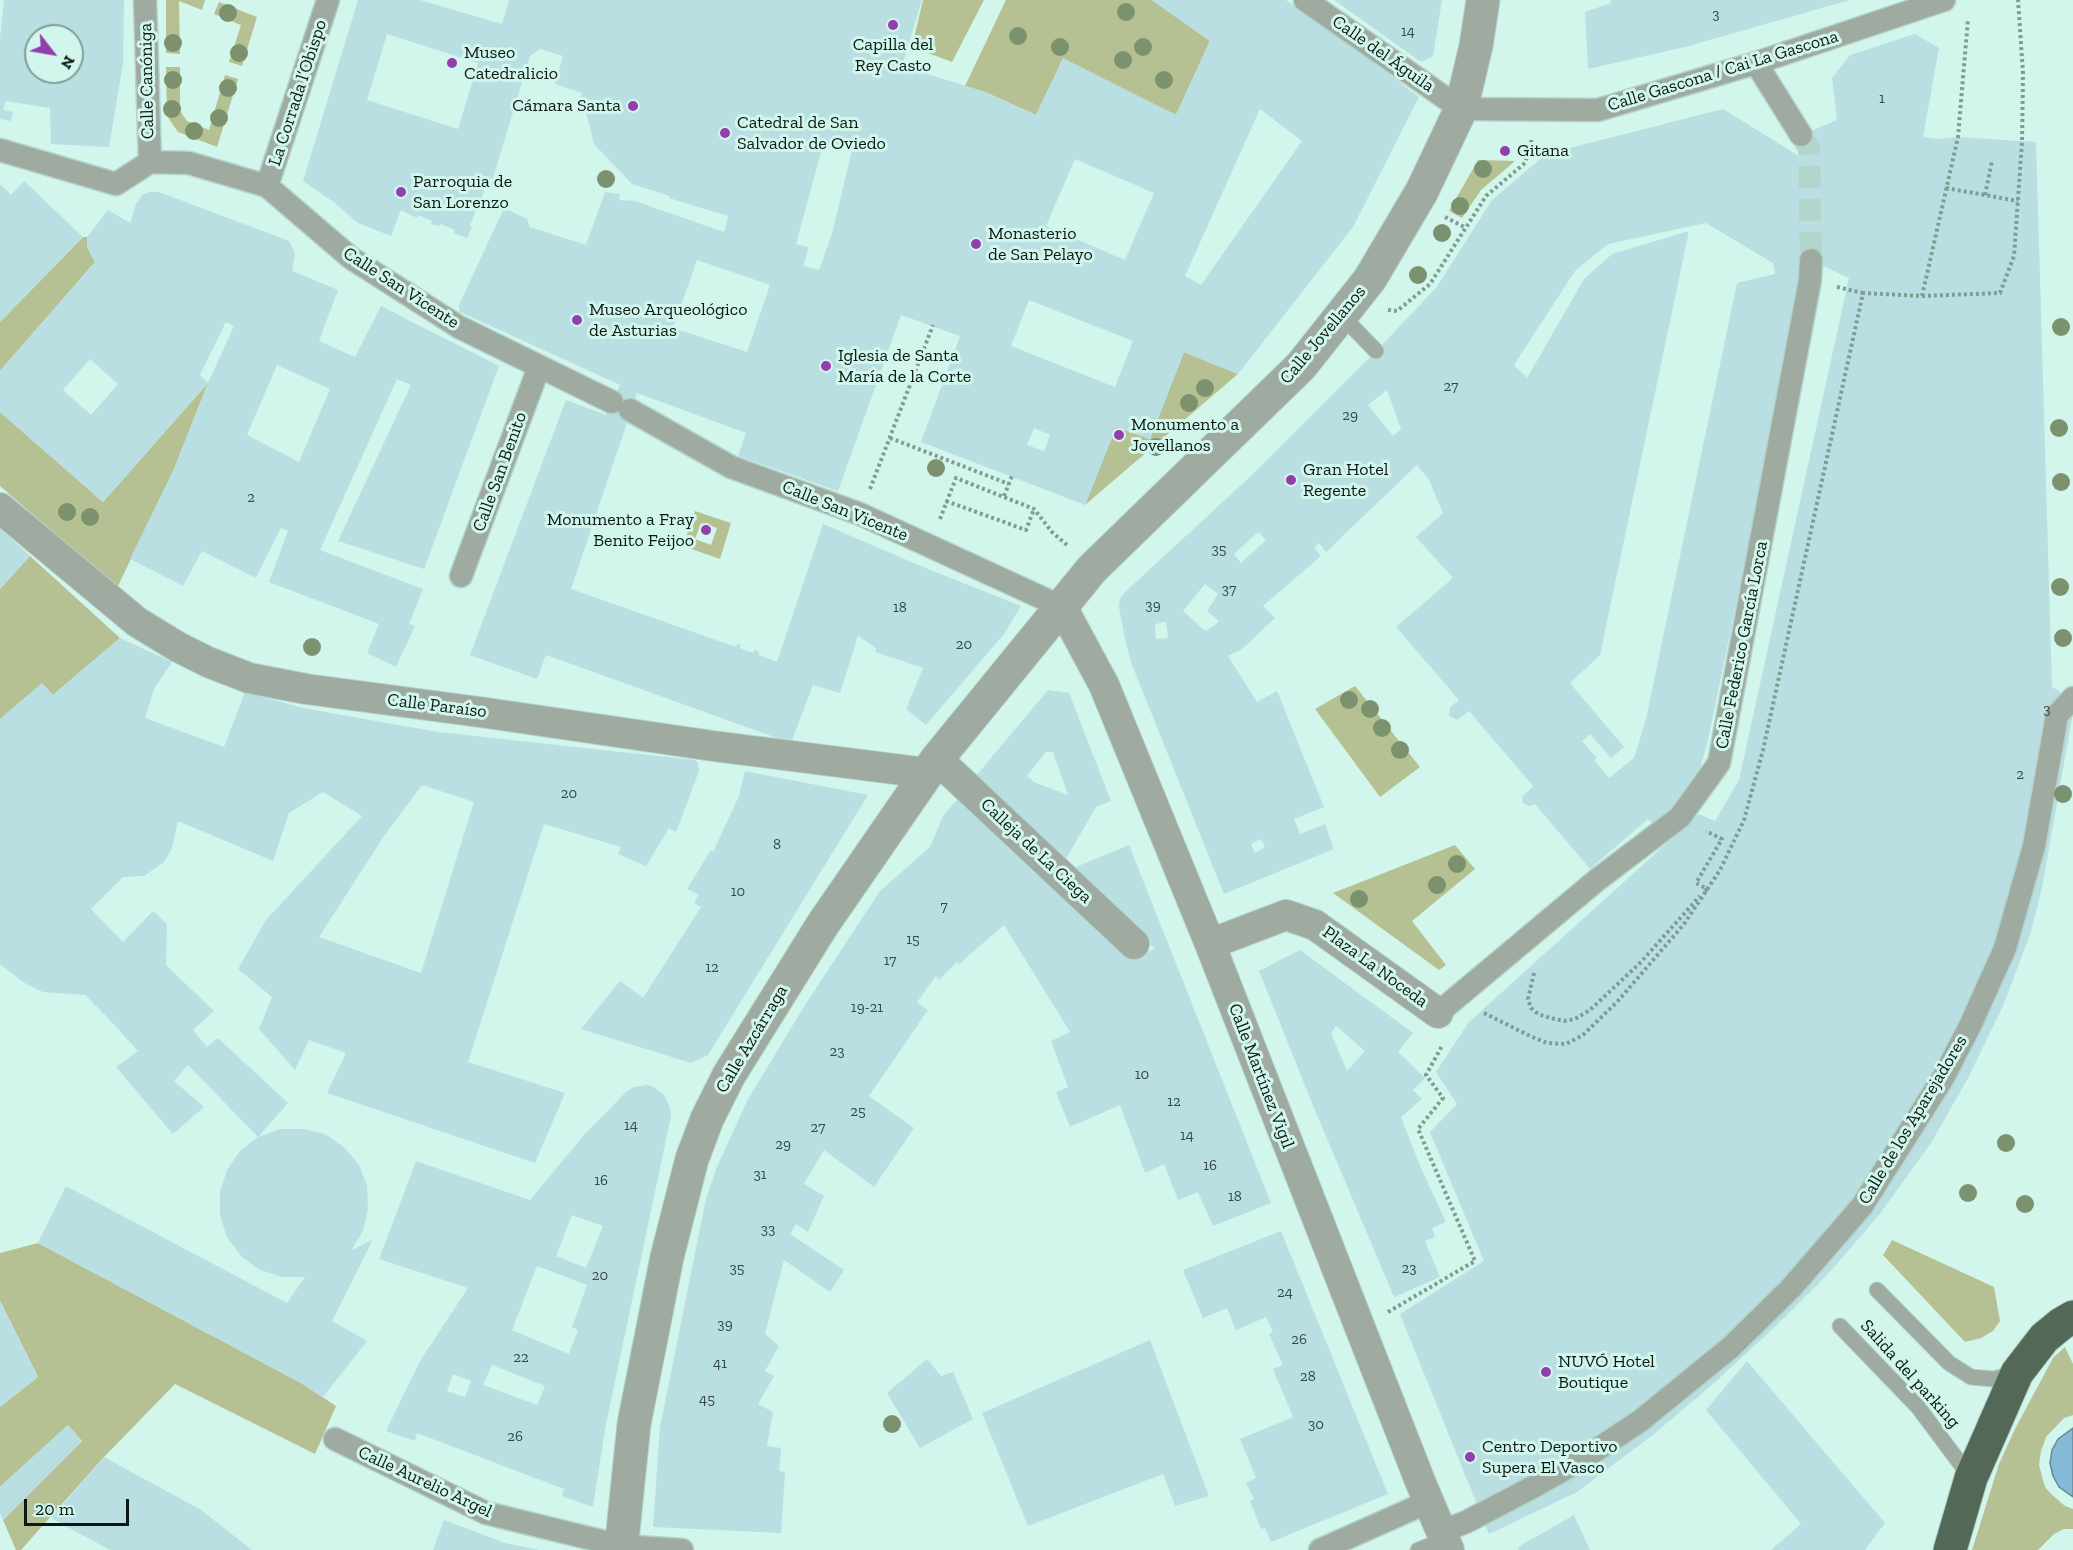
<!DOCTYPE html>
<html>
<head>
<meta charset="utf-8">
<style>
  body { margin:0 }
  #map { position:relative; width:2073px; height:1550px; overflow:hidden; background:#d2f6ec; font-family:"Zilla Slab",serif }
  canvas { display:block }
  .north { position:absolute; left:24px; top:24px; width:60px; height:60px; box-sizing:border-box; background:#d2f6ec; border:2px solid #829e96; border-radius:50%; rotate:121deg; font-size:16px; font-weight:700; line-height:24px; text-align:center; color:#0b1915 }
  .north::after { content:''; display:block; margin:auto; width:21px; height:27px; background:#923eac; clip-path:polygon(50% 0,100% 100%,50% 72%,0 100%) }
  .scale { position:absolute; left:24px; top:1499px; width:105px; height:27px; box-sizing:border-box; border:3px solid #0b1915; border-top:0; padding-left:8px; font-size:18px; line-height:21px; white-space:nowrap; color:#0b1915; -webkit-text-stroke:4px #d2f6ec; paint-order:stroke }
</style>
</head>
<body>
<div id="map">
<canvas width="2073" height="1550"></canvas>
<div class="north">N</div>
<div class="scale">20 m</div>
</div>
<script>
const ctx = document.querySelector('canvas').getContext('2d');
ctx.lineJoin = 'round';
function fillPath(path, color) {
  ctx.fillStyle = color;
  ctx.fill(path, 'evenodd');
}
function shape(rows) {
  const path = new Path2D();
  for (const r of rows) {
    path.moveTo(r[0], r[1]);
    for (let i = 2; i < r.length; i += 2) path.lineTo(r[i], r[i + 1]);
  }
  return path;
}
function trace(path, color, width, dash) {
  ctx.strokeStyle = color;
  ctx.lineWidth = width;
  ctx.lineCap = dash ? 'butt' : 'round';
  ctx.setLineDash(dash || []);
  ctx.stroke(path);
}
function write(font, color, halo, rows, align = 'center') {
  ctx.font = font + ' "Zilla Slab",serif';
  ctx.lineWidth = 6;
  ctx.setLineDash([]);
  ctx.textBaseline = 'middle';
  ctx.strokeStyle = halo;
  ctx.fillStyle = color;
  for (const [text, x, y, turn = 0] of rows) {
    ctx.save();
    ctx.translate(x, y);
    ctx.rotate((+turn || 0) * Math.PI / 180);
    ctx.textAlign = isNaN(turn) ? turn : align;
    if (halo) ctx.strokeText(text, 0, 0);
    ctx.fillText(text, 0, 0);
    ctx.restore();
  }
}
fillPath(shape([
  [166,0,205,0,202,10,179,1,180,54,166,53],
  [923,0,984,0,952,62,912,47],
  [1006,0,1152,0,1210,41,1176,115,1063,59,1036,115,985,92,965,86],
  [219,2,257,17,242,66,229,62,241,25,214,14],
  [166,67,180,67,180,111,187,121,209,130,225,75,238,79,217,147,178,132,167,116],
  [1478,160,1515,161,1481,190,1462,218,1449,211],
  [83,237,87,237,87,247,95,262,0,371,0,322],
  [1184,352,1238,374,1085,505,1116,427,1150,439],
  [208,383,174,469,117,588,0,486,0,412,103,502],
  [695,511,731,523,720,559,683,546],
  [701,523,717,528,711,545,695,539],
  [30,556,120,638,53,695,42,684,0,719,0,589],
  [1355,686,1420,767,1380,797,1315,709],
  [1455,845,1475,869,1412,921,1446,965,1439,970,1333,893],
  [1892,1240,1994,1287,2000,1321,1993,1331,1981,1338,1965,1342,1883,1255],
  [38,1243,301,1383,336,1406,315,1454,175,1384,104,1457,21,1550,16,1550,3,1520,82,1441,68,1425,0,1487,0,1407,38,1377,0,1301,0,1253],
  [2065,1347,2073,1364,2073,1415,2064,1418,2046,1437,2041,1451,2039,1465,2045,1487,2051,1494,2065,1506,2073,1509,2073,1529,2064,1529,2054,1534,2038,1550,1972,1550,1999,1464,2015,1429,2053,1358]
]), '#b5c193');
const water = shape([
  [2073,1428,2073,1497,2059,1487,2053,1476,2050,1463,2052,1450,2058,1439,2073,1428]
]);
fillPath(water, '#85bad7');
trace(water, '#608a9d', 1.5);
fillPath(shape([
  [4,0,124,0,123,64,109,147,51,144,50,108,6,101,3,110,13,112,11,121,0,119,0,38],
  [36,36,72,36,72,72,36,72],
  [358,0,420,0,502,24,509,0,922,0,902,66,985,92,1036,115,1063,58,1176,115,1210,41,1152,0,1286,0,1356,49,1419,97,1353,227,1238,374,1184,352,1150,439,1116,427,1085,505,921,442,960,336,901,315,838,491,738,456,746,433,637,393,571,589,736,647,737,644,741,645,740,648,747,651,754,653,755,649,759,652,759,655,777,662,823,524,923,567,1021,606,1004,634,926,725,906,709,923,668,875,652,876,648,858,636,840,693,813,685,791,743,546,655,537,679,470,655,566,400,606,415,620,385,460,312,459,305,504,208,527,219,530,227,586,245,605,192,620,194,619,200,635,201,724,232,728,216,669,198,670,196,632,184,594,144,583,100,580,99,582,93,555,84,563,56,540,49,530,56,493,178,489,180,470,225,472,227,467,238,453,233,455,230,440,224,439,226,431,224,432,221,418,215,417,218,401,210,391,236,358,223,335,203,303,181],
  [387,34,478,63,458,129,367,100],
  [1260,109,1302,141,1201,285,1185,276],
  [824,141,852,150,832,234,819,270,803,266,809,247,796,244],
  [1075,159,1154,193,1125,260,1046,226],
  [697,260,770,285,747,352,673,328],
  [1029,300,1133,341,1115,387,1011,346],
  [1034,428,1050,435,1044,451,1027,445],
  [1334,0,1442,0,1433,56,1421,62],
  [1611,0,1850,0,1685,47,1588,69,1585,12,1611,3],
  [1915,34,1939,48,1923,137,1937,139,1958,137,2036,142,2052,687,2073,699,2073,713,2042,888,2031,932,2003,1006,1968,1078,1931,1143,1879,1215,1827,1275,1779,1323,1712,1385,1654,1434,1577,1492,1489,1534,1400,1314,1484,1261,1430,1132,1457,1104,1436,1072,1469,1022,1699,814,1715,821,1739,780,1849,278,1801,256,1802,286,1708,740,1699,772,1680,803,1655,826,1648,819,1590,869,1535,804,1529,806,1523,803,1522,797,1533,786,1469,711,1457,720,1449,716,1450,707,1459,700,1396,627,1453,578,1416,537,1443,513,1429,480,1417,465,1326,552,1319,543,1314,548,1321,556,1263,606,1275,618,1241,650,1228,656,1257,702,1277,691,1324,807,1294,819,1300,834,1325,824,1334,849,1224,894,1132,665,1126,644,1119,607,1120,599,1124,593,1252,475,1376,351,1436,288,1492,200,1546,154,1723,109,1799,156,1801,135,1837,120,1832,78,1850,55],
  [1706,223,1773,263,1775,274,1737,283,1646,719,1634,758,1609,778,1594,760,1597,758,1582,741,1590,734,1611,758,1624,747,1570,683,1600,655,1689,231,1612,254,1584,279,1527,378,1514,365,1575,271,1608,244],
  [1387,390,1401,429,1393,436,1368,405],
  [1258,532,1266,540,1241,563,1234,554],
  [1205,584,1218,594,1207,611,1219,621,1215,625,1205,631,1183,611],
  [1166,622,1168,638,1156,639,1155,624],
  [1261,839,1265,847,1255,853,1251,844],
  [24,181,83,237,0,322,0,184,11,195],
  [149,192,159,192,289,241,295,253,292,271,338,290,319,341,355,357,381,306,499,366,424,569,338,541,411,385,397,379,320,550,423,589,409,624,415,626,396,667,367,653,379,624,269,582,288,531,281,528,256,578,202,551,183,586,130,559,174,469,208,383,234,326,226,322,200,375,208,383,103,502,0,412,0,371,95,262,87,247,87,237,108,210,130,223,136,204,142,195],
  [90,359,118,384,91,415,63,390],
  [277,365,330,389,299,462,247,435],
  [0,528,30,556,0,589],
  [120,638,172,662,154,689,145,718,224,747,245,692,303,708,438,732,695,760,698,763,699,771,676,832,669,828,646,866,618,854,621,847,544,824,468,1062,565,1093,535,1163,327,1093,346,1053,309,1040,295,1070,259,1029,272,997,238,969,266,920,362,816,323,792,289,813,273,861,178,821,172,848,164,862,144,876,123,877,91,909,123,942,153,911,167,924,166,965,214,1011,193,1030,207,1047,218,1038,288,1103,258,1137,188,1065,174,1081,204,1107,173,1134,116,1067,138,1051,107,1017,85,995,43,992,23,982,0,964,0,719,42,683,53,695],
  [422,785,474,802,421,973,319,937,384,836],
  [1048,690,1069,693,1111,801,1096,807,1064,862,975,777],
  [1046,752,1053,752,1068,795,1034,782,1027,776],
  [745,771,868,795,708,1055,691,1063,581,1029,620,981,643,998,701,907,694,903,699,895,687,889,711,850,713,852,739,796],
  [962,794,1134,957,1155,949,1071,869,1129,845,1271,1203,1213,1226,1198,1192,1178,1200,1164,1164,1145,1173,1120,1105,1070,1127,1056,1092,1068,1087,1051,1041,1070,1032,1004,925,959,964,957,962,939,980,936,976,917,1002,928,1010,869,1096,914,1128,874,1187,824,1150,804,1184,824,1196,808,1232,796,1224,790,1234,844,1270,830,1292,784,1260,765,1334,779,1346,765,1371,774,1376,758,1404,773,1412,767,1446,781,1448,779,1471,785,1472,781,1533,653,1527,660,1427,706,1199,717,1167,748,1099,805,1005,880,891,930,847,943,816],
  [1300,950,1413,1033,1398,1052,1425,1078,1413,1090,1422,1099,1401,1117,1421,1168,1446,1222,1432,1228,1435,1237,1425,1241,1440,1277,1394,1297,1314,1108,1259,971],
  [1336,1026,1365,1051,1347,1071,1331,1033],
  [648,1085,654,1087,664,1095,670,1108,671,1116,605,1429,593,1507,562,1496,564,1489,417,1433,415,1441,386,1431,420,1361,468,1288,379,1259,416,1161,530,1200,583,1136,627,1091,634,1087],
  [572,1215,603,1226,586,1268,556,1256],
  [537,1266,587,1285,572,1327,578,1330,569,1354,512,1330],
  [492,1365,545,1386,537,1405,483,1385],
  [453,1374,471,1381,465,1397,447,1391],
  [280,1129,303,1129,325,1134,344,1147,359,1165,367,1186,368,1209,363,1231,351,1251,373,1239,332,1321,367,1341,323,1397,301,1383,38,1243,66,1186,287,1303,305,1277,282,1277,260,1270,241,1256,227,1237,220,1215,220,1192,227,1170,240,1151,258,1137],
  [1281,1231,1388,1494,1271,1542,1265,1528,1261,1529,1250,1501,1254,1499,1246,1483,1256,1478,1240,1439,1293,1417,1273,1369,1283,1365,1269,1334,1273,1332,1266,1317,1236,1330,1227,1308,1203,1318,1183,1270],
  [0,1301,38,1377,0,1407],
  [1150,1340,1209,1496,1175,1506,1163,1474,1028,1526,982,1413],
  [927,1359,941,1376,953,1372,973,1419,920,1448,887,1393],
  [1747,1361,1885,1523,1865,1550,1771,1550,1801,1524,1706,1410],
  [68,1425,82,1441,3,1520,0,1513,0,1487],
  [104,1457,201,1510,252,1550,110,1550,51,1518],
  [1574,1515,1590,1550,1519,1550,1518,1547],
  [444,1520,505,1543,540,1550,433,1550]
]), '#b9dfe3');
trace(shape([
  [1801,135,1809,149,1811,260]
]), '#b4d5cc', 22, [22, 11]);
const service = shape([
  [1343,317,1376,351],
  [1877,1290,1949,1363,1971,1377,1993,1379,2014,1374],
  [1840,1326,1918,1407,1971,1478],
  [1418,1550,1445,1540]
]);
const pedestrian = shape([
  [145,0,150,162],
  [1305,0,1461,109,1598,110,1756,63,1944,0],
  [1756,63,1801,135],
  [0,150,116,184,150,162,189,163,267,186,351,258,459,327,612,402],
  [267,186,328,0],
  [630,410,731,467,860,514,1062,607],
  [461,576,539,367],
  [1438,1013,1597,880,1680,817,1719,763,1810,280,1811,260],
  [335,1439,486,1513,621,1546,682,1550],
  [1441,1532,1466,1522,1535,1486,1583,1459,1640,1421,1731,1347,1791,1288,1862,1206,1943,1078,1970,1026,2005,948,2034,846,2057,715,2073,698],
  [1320,1550,1428,1502]
]);
const minor = shape([
  [0,508,137,622,178,647,208,662,249,678,306,689,487,713,713,746,926,773],
  [1062,607,1104,685,1210,944,1420,1481,1449,1550],
  [937,759,1134,944],
  [1210,944,1286,915,1315,925,1438,1013]
]);
const tertiary = shape([
  [621,1550,634,1424,667,1257,692,1159,707,1119,729,1075,823,924,937,759,1092,569,1301,366,1370,279,1422,191,1461,109,1476,46,1483,0]
]);
const trunk = shape([
  [1950,1550,1971,1478,2017,1373,2044,1338,2061,1324,2073,1317]
]);
trace(service, '#b2d3ca', 17);
trace(pedestrian, '#b2d3ca', 25);
trace(minor, '#b2d3ca', 32);
trace(tertiary, '#b2d3ca', 35);
trace(trunk, '#b2d3ca', 35);
trace(shape([
  [1946,188,2018,201],
  [1985,195,1992,161],
  [1445,217,1466,228],
  [1837,287,1863,293],
  [1922,296,1958,137,1968,19],
  [1388,310,1397,311,1430,284,1486,196,1525,163,1532,139],
  [890,438,1009,484],
  [870,489,933,325],
  [1004,496,1012,476],
  [946,501,1026,530,1034,509],
  [940,519,956,478,1034,509,1052,532,1068,546],
  [1705,891,1707,889,1696,883,1722,839,1706,831],
  [1534,973,1528,999,1531,1008,1538,1014,1550,1018,1564,1021,1575,1019,1590,1010,1640,963,1700,896],
  [1484,1013,1530,1036,1547,1043,1566,1044,1583,1035,1618,1001,1684,924,1720,870,1744,820,1763,750,1863,293,1922,296,2000,293,2014,256,2022,142,2023,73,2018,0],
  [1388,1312,1475,1261,1418,1129,1443,1098,1426,1075,1442,1046]
]), '#819c94', 4, [3, 3]);
trace(service, '#9faaa1', 15);
trace(pedestrian, '#9faaa1', 22);
trace(minor, '#9faaa1', 30);
trace(tertiary, '#9faaa1', 33);
trace(trunk, '#546857', 33);
ctx.fillStyle = '#7c926e';
for (const [x, y] of [
  [1126,12],
  [228,13],
  [1018,36],
  [173,43],
  [1060,47],
  [1143,47],
  [239,53],
  [1123,60],
  [173,80],
  [1164,80],
  [228,88],
  [172,109],
  [219,118],
  [194,131],
  [1483,169],
  [606,179],
  [1460,206],
  [1442,233],
  [1418,275],
  [2061,327],
  [1205,388],
  [1189,403],
  [2059,428],
  [1156,447],
  [936,468],
  [2061,482],
  [67,512],
  [90,517],
  [2060,587],
  [2063,638],
  [312,647],
  [1349,700],
  [1370,709],
  [1382,728],
  [1400,750],
  [2063,794],
  [1457,864],
  [1437,885],
  [1359,899],
  [2006,1143],
  [1968,1193],
  [2025,1204],
  [892,1424]
]) {
  ctx.beginPath();
  ctx.arc(x, y, 9, 0, 2 * Math.PI);
  ctx.fill();
}
for (const [x, y, r, color] of [
  [893,25,6,"#923eac"],
  [452,63,6,"#923eac"],
  [633,106,6,"#923eac"],
  [725,133,6,"#923eac"],
  [1505,151,6,"#923eac"],
  [401,192,6,"#923eac"],
  [976,244,6,"#923eac"],
  [577,320,6,"#923eac"],
  [826,366,6,"#923eac"],
  [1119,435,6,"#923eac"],
  [1291,480,6,"#923eac"],
  [706,530,6,"#923eac"],
  [1546,1372,6,"#923eac"],
  [1470,1457,6,"#923eac"]
]) {
  const dot = new Path2D();
  dot.arc(x, y, r, 0, 2 * Math.PI);
  ctx.fillStyle = color;
  ctx.fill(dot);
  trace(dot, '#d2f6ec', 2);
}
write('15px', '#364a48', null, [
  ["3",1716,15],
  ["14",1408,32],
  ["1",1882,99],
  ["27",1451,387],
  ["29",1350,416],
  ["2",251,498],
  ["35",1219,550],
  ["37",1229,590],
  ["39",1153,606],
  ["18",900,608],
  ["20",964,645],
  ["3",2047,710],
  ["2",2020,775],
  ["20",569,794],
  ["8",777,845],
  ["10",738,892],
  ["7",944,907],
  ["15",913,940],
  ["17",890,961],
  ["12",712,968],
  ["19-21",867,1008],
  ["23",837,1052],
  ["10",1142,1075],
  ["12",1174,1102],
  ["25",858,1112],
  ["14",631,1126],
  ["27",818,1128],
  ["14",1187,1136],
  ["29",783,1145],
  ["16",1210,1166],
  ["31",760,1175],
  ["16",601,1181],
  ["18",1235,1197],
  ["33",768,1230],
  ["35",737,1269],
  ["23",1409,1269],
  ["20",600,1276],
  ["24",1285,1293],
  ["39",725,1325],
  ["26",1299,1340],
  ["22",521,1358],
  ["41",720,1364],
  ["28",1308,1377],
  ["45",707,1400],
  ["30",1316,1425],
  ["26",515,1437]
]);
write('18px', '#0b1915', '#d2f6ec', [
  ["Capilla del",893,45,"center"],
  ["Rey Casto",893,66,"center"],
  ["Museo",464,53],
  ["Catedralicio",464,74],
  ["Cámara Santa",621,106,"right"],
  ["Catedral de San",737,123],
  ["Salvador de Oviedo",737,144],
  ["Gitana",1517,151],
  ["Parroquia de",413,182],
  ["San Lorenzo",413,203],
  ["Monasterio",988,234],
  ["de San Pelayo",988,255],
  ["Museo Arqueológico",589,310],
  ["de Asturias",589,331],
  ["Iglesia de Santa",838,356],
  ["María de la Corte",838,377],
  ["Monumento a",1131,425],
  ["Jovellanos",1131,446],
  ["Gran Hotel",1303,470],
  ["Regente",1303,491],
  ["Monumento a Fray",694,520,"right"],
  ["Benito Feijoo",694,541,"right"],
  ["NUVÓ Hotel",1558,1362],
  ["Boutique",1558,1383],
  ["Centro Deportivo",1482,1447],
  ["Supera El Vasco",1482,1468]
], 'left');
write('18px', '#0b1915', '#d2f6ec', [
  ["Calle del Águila",1383,54,35],
  ["Calle Gascona / Cai La Gascona",1723,71,-17],
  ["Calle Canóniga",147,81,-91],
  ["La Corrada l’Obispo",298,93,-72],
  ["Calle San Vicente",401,288,33],
  ["Calle Jovellanos",1323,335,-50],
  ["Calle San Benito",500,472,-70],
  ["Calle San Vicente",845,511,22],
  ["Calle Federico García Lorca",1742,645,-79],
  ["Calle Paraíso",437,706,7],
  ["Calleja de La Ciega",1036,851,43],
  ["Plaza La Noceda",1375,967,36],
  ["Calle Azcárraga",752,1039,-59],
  ["Calle Martínez Vigil",1261,1076,69],
  ["Calle de los Aparejadores",1913,1120,-59],
  ["Salida del parking",1910,1374,48],
  ["Calle Aurelio Argel",425,1482,25]
]);
</script>
</body>
</html>
